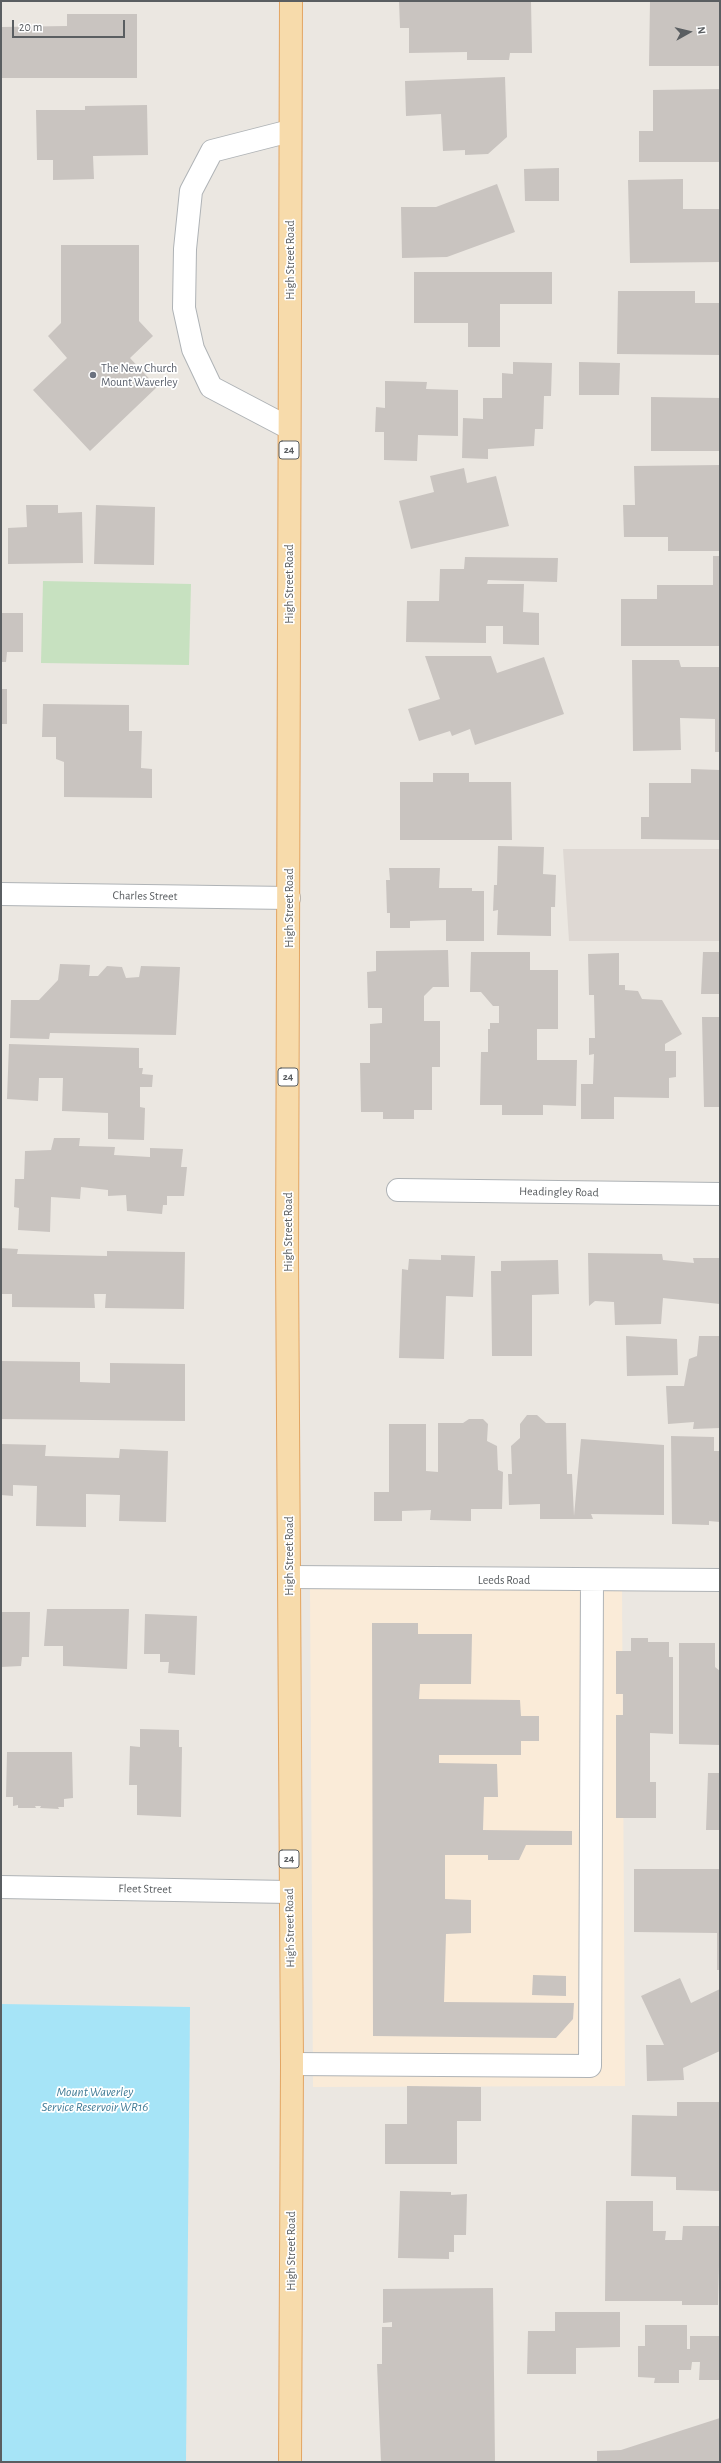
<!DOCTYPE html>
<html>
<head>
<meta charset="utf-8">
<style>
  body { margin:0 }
  #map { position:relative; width:721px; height:2463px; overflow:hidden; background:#ebe7e1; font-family:"Alegreya Sans",sans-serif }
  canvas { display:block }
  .frame { position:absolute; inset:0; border:2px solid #5a5e61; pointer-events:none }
  .north { position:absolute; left:669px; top:12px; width:40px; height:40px; -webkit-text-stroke:3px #fff; paint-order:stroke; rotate:82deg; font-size:11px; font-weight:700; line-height:16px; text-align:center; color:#5a5e61 }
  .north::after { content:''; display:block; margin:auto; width:14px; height:18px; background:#5a5e61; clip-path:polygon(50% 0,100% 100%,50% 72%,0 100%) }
  .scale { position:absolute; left:12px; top:20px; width:113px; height:18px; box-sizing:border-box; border:2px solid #5a5e61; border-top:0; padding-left:5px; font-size:12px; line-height:14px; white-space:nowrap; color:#5a5e61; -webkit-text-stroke:3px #fff; paint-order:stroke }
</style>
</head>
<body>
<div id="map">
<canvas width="721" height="2463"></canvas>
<div class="frame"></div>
<div class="north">N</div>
<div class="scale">20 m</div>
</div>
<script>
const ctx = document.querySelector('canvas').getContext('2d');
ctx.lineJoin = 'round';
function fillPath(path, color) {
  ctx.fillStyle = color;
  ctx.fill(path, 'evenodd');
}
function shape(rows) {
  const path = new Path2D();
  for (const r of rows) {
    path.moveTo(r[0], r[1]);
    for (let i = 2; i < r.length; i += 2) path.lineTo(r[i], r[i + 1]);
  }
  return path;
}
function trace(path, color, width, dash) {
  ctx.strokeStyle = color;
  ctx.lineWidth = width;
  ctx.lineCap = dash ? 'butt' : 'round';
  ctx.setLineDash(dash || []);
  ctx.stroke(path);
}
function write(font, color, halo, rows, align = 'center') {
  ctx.font = font + ' "Alegreya Sans",sans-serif';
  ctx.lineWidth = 3.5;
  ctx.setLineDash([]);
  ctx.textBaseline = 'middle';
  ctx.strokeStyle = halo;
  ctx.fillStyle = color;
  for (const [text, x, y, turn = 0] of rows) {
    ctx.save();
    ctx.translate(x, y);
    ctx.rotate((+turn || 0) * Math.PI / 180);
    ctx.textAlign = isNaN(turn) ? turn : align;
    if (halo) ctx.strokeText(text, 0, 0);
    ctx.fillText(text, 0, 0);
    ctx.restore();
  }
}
fillPath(shape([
  [622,1585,625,2086,313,2087,310,1586]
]), '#faebd8');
fillPath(shape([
  [563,849,720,849,720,941,569,941]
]), '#ded8d3');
fillPath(shape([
  [43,581,191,584,189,665,41,663]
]), '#c7e1c0');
fillPath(shape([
  [1,2004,190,2007,186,2462,1,2462]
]), '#a6e4f7');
fillPath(shape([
  [399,1,531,1,532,53,510,53,509,60,467,60,467,52,409,53,409,28,400,28],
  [650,1,720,1,720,66,649,66],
  [67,14,137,14,137,78,2,78,2,27,67,26],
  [505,77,507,137,488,154,465,155,465,150,443,151,441,114,406,116,405,81],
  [720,89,720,162,639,162,639,131,653,131,653,90],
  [147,105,148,155,93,156,94,179,53,180,53,160,37,160,36,110,85,110,85,106],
  [559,168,559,201,525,201,524,169],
  [683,179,683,209,720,209,720,262,630,263,628,180],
  [497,184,515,232,447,257,402,258,401,207,436,207],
  [61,245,139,245,139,321,153,336,130,358,157,387,90,451,33,390,67,358,48,336,61,323],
  [414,272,552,272,552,304,500,304,500,347,468,347,468,323,414,323],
  [618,291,695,291,695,303,720,303,720,355,617,354],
  [513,362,552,363,551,396,544,396,543,429,535,429,534,446,488,449,488,459,462,458,463,418,483,419,483,398,502,398,502,373,513,374],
  [579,362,620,363,619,395,579,395],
  [385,381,427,382,426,389,458,390,458,436,418,435,417,461,384,460,384,432,375,432,376,407,385,408],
  [651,397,720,398,720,451,651,451],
  [720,465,720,551,668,551,668,537,624,537,623,505,635,505,634,466],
  [464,468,467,483,496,476,509,526,411,549,399,501,434,492,430,476],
  [26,505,58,505,58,513,82,512,83,563,8,564,8,528,27,527],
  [96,505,155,507,154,565,94,564],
  [713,556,720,556,720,646,621,646,621,599,657,599,657,585,713,585],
  [465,557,558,558,557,582,488,580,487,584,524,584,523,612,539,613,539,645,503,644,503,626,486,626,486,643,406,642,407,601,439,601,440,569,464,569],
  [1,613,23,613,23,652,7,652,6,662,1,662],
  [425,656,491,656,497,673,544,657,564,714,475,745,470,729,452,736,450,731,419,741,408,709,440,699],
  [632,660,679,660,681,667,720,667,720,752,715,752,715,719,680,718,681,750,633,751],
  [1,689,7,689,7,724,1,724],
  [43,704,129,705,129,731,142,731,141,768,152,769,152,798,64,797,64,762,56,759,56,737,42,737],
  [691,769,720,770,720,840,641,839,641,817,649,817,649,783,691,783],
  [433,773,469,773,469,782,511,782,512,840,400,840,400,782,433,782],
  [498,846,544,847,543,874,556,875,555,907,551,907,551,936,497,935,498,910,493,911,494,885,497,885],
  [389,868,440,868,439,888,472,888,472,891,484,891,484,941,446,941,446,920,410,921,410,928,390,928,390,913,387,913,386,880,390,880],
  [448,950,449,987,433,987,424,996,424,1021,440,1021,440,1067,432,1067,432,1110,414,1110,414,1119,383,1119,383,1112,361,1112,360,1063,370,1063,370,1024,382,1023,382,1008,368,1008,367,972,376,971,376,951],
  [471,952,530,952,530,970,558,970,558,1029,537,1029,537,1060,577,1060,576,1106,543,1105,543,1115,502,1115,502,1105,480,1105,481,1052,488,1052,488,1029,490,1029,490,1023,499,1023,499,1006,493,1006,481,992,470,992],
  [703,952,720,952,720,994,701,994],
  [619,953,619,985,625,985,625,990,638,991,642,999,662,1000,682,1034,665,1044,665,1051,676,1051,676,1077,669,1078,669,1098,614,1097,614,1119,581,1119,581,1084,593,1084,594,1054,589,1055,589,1038,595,1038,594,995,589,995,588,954],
  [60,964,90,965,89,976,98,976,107,966,122,967,126,978,139,977,141,966,180,967,176,1035,50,1033,49,1039,10,1038,11,1000,39,1000,58,980],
  [702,1017,720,1017,720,1107,704,1107],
  [9,1044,139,1048,139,1068,143,1068,142,1074,153,1075,152,1087,140,1087,140,1107,145,1108,144,1140,108,1139,108,1113,62,1111,63,1078,39,1078,38,1101,7,1099],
  [54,1138,80,1138,79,1146,115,1147,114,1155,150,1157,150,1148,183,1149,181,1167,187,1167,184,1196,167,1196,167,1205,163,1205,162,1214,127,1211,126,1195,108,1196,108,1190,81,1187,80,1199,51,1197,50,1232,18,1230,19,1208,14,1207,15,1179,24,1179,25,1151,51,1150],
  [1,1248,18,1249,17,1254,107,1256,107,1251,185,1252,184,1309,105,1308,106,1294,94,1294,95,1308,12,1307,12,1294,1,1294],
  [588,1253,662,1254,663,1260,694,1263,693,1258,720,1258,720,1304,663,1298,661,1324,615,1325,614,1302,595,1301,589,1306],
  [441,1255,475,1256,473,1297,446,1296,444,1359,399,1358,402,1269,408,1270,409,1259,441,1260],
  [558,1260,559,1294,532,1295,532,1356,492,1356,491,1271,501,1271,501,1261],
  [626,1336,677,1339,678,1375,627,1376],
  [699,1336,720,1336,720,1428,693,1429,694,1422,668,1424,666,1386,684,1386,689,1359,697,1356],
  [1,1361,80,1362,80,1382,110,1383,110,1363,185,1364,185,1421,1,1419],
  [527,1415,537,1415,546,1423,566,1423,567,1474,572,1474,574,1516,581,1439,664,1445,664,1515,591,1514,593,1519,540,1519,540,1504,509,1505,508,1474,512,1474,511,1446,520,1438,520,1424],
  [469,1419,483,1419,488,1424,487,1441,497,1446,498,1470,503,1472,502,1509,471,1509,471,1521,430,1520,431,1510,402,1511,402,1521,374,1521,374,1492,389,1492,389,1424,426,1424,426,1471,438,1472,438,1423,463,1423],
  [671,1436,714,1437,714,1451,720,1451,720,1522,709,1521,709,1525,672,1524],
  [1,1444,46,1445,45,1456,119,1458,120,1449,168,1451,166,1522,119,1521,120,1495,86,1494,86,1527,36,1526,37,1486,13,1485,13,1496,1,1495],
  [47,1609,129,1609,127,1669,63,1666,63,1646,44,1646],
  [1,1612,30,1612,29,1657,22,1657,21,1666,1,1667],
  [145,1614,197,1616,195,1675,168,1673,169,1662,160,1662,160,1654,144,1654],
  [372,1623,418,1623,418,1634,472,1634,471,1684,420,1684,419,1699,520,1700,521,1716,539,1716,539,1741,521,1741,521,1755,439,1755,439,1763,497,1764,498,1797,484,1797,483,1830,572,1831,572,1845,526,1845,519,1860,488,1860,488,1855,445,1855,445,1899,471,1900,471,1933,446,1934,444,2002,574,2003,573,2019,556,2038,373,2036],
  [631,1638,648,1638,648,1642,669,1642,669,1657,673,1657,673,1734,650,1733,650,1782,656,1782,656,1818,616,1818,616,1715,623,1715,623,1694,616,1694,616,1651,631,1651],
  [679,1643,715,1643,715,1667,720,1671,720,1745,679,1744],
  [140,1729,179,1730,179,1747,182,1747,181,1817,137,1815,137,1785,129,1785,130,1746,140,1747],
  [7,1752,72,1752,73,1798,64,1799,64,1807,58,1807,59,1809,40,1808,41,1806,35,1806,36,1808,18,1808,18,1805,13,1806,13,1797,6,1797],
  [708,1773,720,1773,720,1830,706,1830],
  [634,1869,720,1869,720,1970,717,1970,717,1933,634,1932],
  [533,1975,566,1976,566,1996,532,1995],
  [680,1978,691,2003,720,1989,720,2051,683,2068,684,2080,647,2081,646,2045,664,2045,641,1996],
  [407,2086,481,2087,481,2121,457,2121,457,2164,385,2164,385,2124,407,2124],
  [677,2102,720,2102,720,2191,676,2190,676,2177,631,2176,632,2115,677,2116],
  [400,2191,451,2192,451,2195,467,2194,466,2235,454,2235,454,2252,449,2252,449,2259,398,2258],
  [606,2201,653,2201,653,2231,666,2231,665,2240,682,2240,683,2226,720,2226,718,2305,682,2305,682,2301,605,2301],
  [493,2288,495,2462,381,2462,377,2364,382,2364,382,2327,392,2327,392,2322,383,2323,383,2289],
  [555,2312,620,2312,620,2347,576,2348,576,2374,527,2374,528,2331,555,2331],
  [645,2325,687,2325,687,2349,690,2349,690,2336,720,2336,720,2380,699,2380,700,2362,692,2362,691,2370,679,2370,679,2383,654,2383,655,2378,638,2377,638,2346,645,2346],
  [720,2418,720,2462,597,2462,597,2451,621,2450]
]), '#c9c4c0');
const minor = shape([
  [289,428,211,387,193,349,184,308,185,249,191,191,212,151,290,131],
  [1,894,289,898],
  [398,1190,720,1194],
  [289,1577,720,1580],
  [1,1887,289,1892],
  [292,2064,590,2066,592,1580]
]);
const major = shape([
  [290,2462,292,2064,287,1256,291,1]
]);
trace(minor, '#afb3b6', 24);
trace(major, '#e3a562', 24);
trace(minor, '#fff', 22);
trace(major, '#f7dbab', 22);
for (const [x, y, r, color] of [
  [93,375,4,"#6b7280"]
]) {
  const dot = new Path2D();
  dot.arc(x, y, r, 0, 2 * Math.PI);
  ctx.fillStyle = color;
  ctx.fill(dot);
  trace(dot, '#fff', 1.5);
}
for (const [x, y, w] of [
  [289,450,20],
  [288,1077,20],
  [289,1859,20]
]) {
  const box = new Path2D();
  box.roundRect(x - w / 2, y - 9, w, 18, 3);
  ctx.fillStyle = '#fff';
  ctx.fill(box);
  trace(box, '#5a5e61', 1);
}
write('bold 11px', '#5a5e61', null, [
  ["24",289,450],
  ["24",288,1077],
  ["24",289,1859]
]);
write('12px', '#5a5e61', '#fff', [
  ["High Street Road",290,260,-90],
  ["High Street Road",289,584,-90],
  ["Charles Street",145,896,1],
  ["High Street Road",289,908,-90],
  ["Headingley Road",559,1192,1],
  ["High Street Road",288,1232,-90],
  ["High Street Road",289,1556,-90],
  ["Leeds Road",504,1580],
  ["Fleet Street",145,1889,1],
  ["High Street Road",290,1928,-91],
  ["High Street Road",291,2251,-90]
]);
write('12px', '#5b616d', '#fff', [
  ["The New Church",101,368],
  ["Mount Waverley",101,382]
], 'left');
write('italic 13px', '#407b96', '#fff', [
  ["Mount Waverley",95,2092],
  ["Service Reservoir WR16",95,2107]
]);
</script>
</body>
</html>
